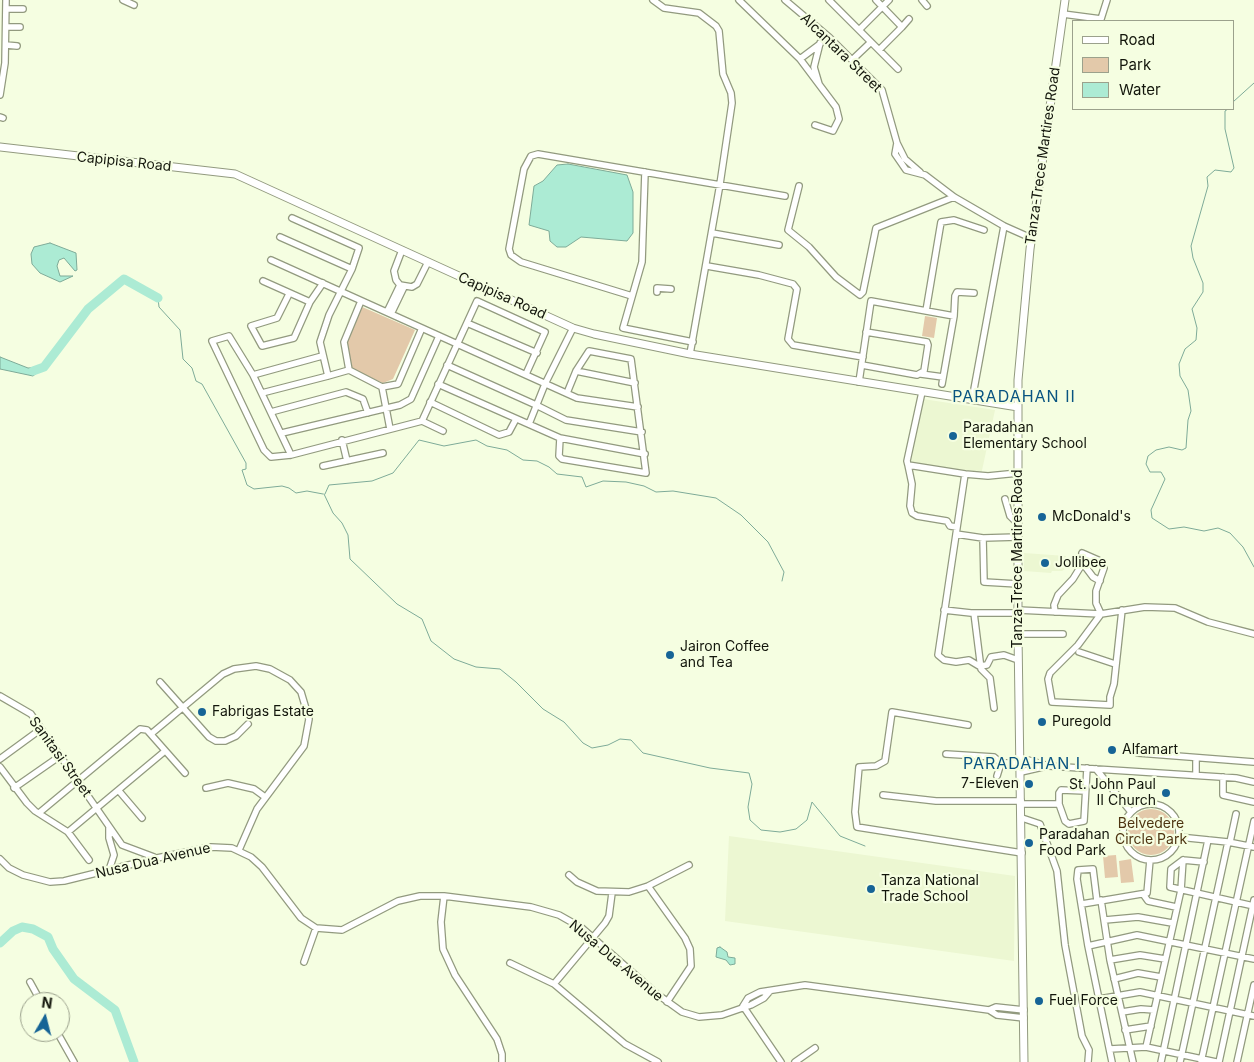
<!DOCTYPE html>
<html>
<head>
<meta charset="utf-8">
<style>
  body { margin:0 }
  #map { position:relative; width:1254px; height:1062px; overflow:hidden; background:#f5fee1; font-family:Inter,sans-serif }
  canvas { display:block }
  .legend { position:absolute; left:1072px; top:20px; width:162px; height:90px; box-sizing:border-box; background:#f5fee1; border:1px solid #9ba18c; margin:0; padding:6px 9px; list-style:none; font-size:15px; color:#13160c }
  .legend li { display:flex; align-items:center; gap:10px; height:25px }
  .legend b { width:25px; border:1px solid #9ba18c }
  .north { position:absolute; left:20px; top:992px; width:50px; height:50px; box-sizing:border-box; background:#f5fee1; border:1px solid #9ba18c; border-radius:50%; rotate:8deg; font-size:14px; font-weight:700; line-height:20px; text-align:center; color:#13160c }
  .north::after { content:''; display:block; margin:auto; width:18px; height:22px; background:#166496; clip-path:polygon(50% 0,100% 100%,50% 72%,0 100%) }
</style>
</head>
<body>
<div id="map">
<canvas width="1254" height="1062"></canvas>
<ul class="legend">
<li><b style="height:6px;background:#fff"></b>Road</li>
<li><b style="height:14px;background:#e3c9aa"></b>Park</li>
<li><b style="height:14px;background:#acebd4"></b>Water</li>
</ul>
<div class="north">N</div>
</div>
<script>
const ctx = document.querySelector('canvas').getContext('2d');
ctx.lineJoin = 'round';
function fillPath(path, color) {
  ctx.fillStyle = color;
  ctx.fill(path, 'evenodd');
}
function shape(rows) {
  const path = new Path2D();
  for (const r of rows) {
    if (r.length === 3) {
      path.moveTo(r[0] + r[2], r[1]);
      path.arc(r[0], r[1], r[2], 0, 2 * Math.PI);
      continue;
    }
    path.moveTo(r[0], r[1]);
    for (let i = 2; i < r.length; i += 2) path.lineTo(r[i], r[i + 1]);
  }
  return path;
}
function trace(path, color, width, dash) {
  ctx.strokeStyle = color;
  ctx.lineWidth = width;
  ctx.lineCap = dash ? 'butt' : 'round';
  ctx.setLineDash(dash || []);
  ctx.stroke(path);
}
function write(font, color, halo, rows, align = 'center') {
  ctx.font = font + ' Inter,sans-serif';
  ctx.lineWidth = 4.5;
  ctx.setLineDash([]);
  ctx.textBaseline = 'middle';
  ctx.strokeStyle = halo;
  ctx.fillStyle = color;
  for (const [text, x, y, turn = 0] of rows) {
    ctx.save();
    ctx.translate(x, y);
    ctx.rotate((+turn || 0) * Math.PI / 180);
    ctx.textAlign = isNaN(turn) ? turn : align;
    if (halo) ctx.strokeText(text, 0, 0);
    ctx.fillText(text, 0, 0);
    ctx.restore();
  }
}
fillPath(shape([
  [923,399,995,410,981,475,911,463],
  [1024,553,1066,556,1065,569,1062,571,1052,571,1051,573,1024,571],
  [729,836,1015,876,1014,961,725,921]
]), '#ecf7d2');
fillPath(shape([
  [360,306,415,330,393,379,383,383,350,368,345,343],
  [925,316,937,318,934,338,922,336],
  [1151,832,23],
  [1116,855,1118,877,1105,878,1103,856],
  [1131,859,1134,882,1121,883,1119,861]
]), '#e3c9aa');
const water = shape([
  [568,164,627,175,633,192,633,233,627,241,581,237,566,247,557,247,550,241,549,231,529,225,534,186,543,181,557,165,568,164],
  [50,243,76,253,77,270,75,271,64,258,59,260,57,266,60,276,73,276,60,282,40,273,32,264,31,254,34,247,50,243],
  [0,357,28,368,44,367,33,376,0,369,0,357],
  [720,947,727,952,728,957,735,958,735,964,730,965,726,960,716,957,717,948,720,947]
]);
fillPath(water, '#acebd4');
trace(water, '#7eab98', 1);
trace(shape([
  [1233,102,1254,83],
  [1228,109,1225,111,1225,129,1234,168,1231,172,1215,170,1207,177,1208,186,1191,246,1193,258,1203,283,1203,292,1192,309,1197,328,1196,340,1185,349,1179,364,1180,376,1188,390,1191,411,1188,420,1186,448,1182,450,1169,447,1156,450,1148,456,1146,464,1150,472,1161,472,1165,479,1151,510,1152,518,1169,529,1184,527,1204,531,1218,528,1230,533,1243,547,1254,567],
  [158,298,159,307,180,330,183,359,192,368,196,381,202,384,246,463,246,469,242,470,247,485,254,489,282,486,289,488,296,493,307,491,323,494],
  [324,494,333,513,342,523,348,535,350,559,397,604,422,619,431,641,454,659,476,667,500,669,516,682,543,709,564,722,583,743,592,748,608,745,620,739,631,740,643,753,710,768,749,773,752,784,748,807,750,820,761,830,780,832,796,829,807,820,812,802,840,836,865,846],
  [325,494,329,485,372,481,393,473,419,440,444,446,476,440,487,446,507,450,523,460,537,461,549,467,557,474,582,477,586,487,603,481,626,482,644,486,656,492,673,491,716,498,741,515,768,542,784,572,782,581]
]), '#7eab98', 1);
trace(shape([
  [33,371,44,367,88,309,124,279,158,298],
  [0,943,13,931,22,927,33,929,48,937,53,949,74,979,115,1010,134,1062]
]), '#acebd4', 9);
const minor = shape([
  [123,0,134,5],
  [653,0,664,8,699,13,716,26,719,31,723,74,731,93,732,103,720,184,690,354],
  [739,0,800,59,836,107,839,119,833,131,815,125],
  [785,0,829,37,882,90,897,143,895,154,906,170,925,175,954,197,1004,226,1031,238],
  [829,0,898,69],
  [876,0,902,27,909,19],
  [922,0,927,6],
  [6,9,23,9],
  [1063,14,1101,19,1107,0],
  [6,27,20,27],
  [859,30,889,0],
  [6,45,17,46],
  [879,50,902,27],
  [800,59,820,44],
  [852,60,871,42],
  [819,84,814,67,820,43],
  [0,95,5,63,6,0],
  [0,117,3,118],
  [897,143,905,159,920,172],
  [645,172,642,262,623,328,693,342],
  [799,186,788,230,809,247,836,277,860,295,863,292,876,228,954,197],
  [292,218,359,248,352,269,329,315,320,342,328,376,349,370,344,342,361,301],
  [712,233,779,245],
  [280,237,352,269],
  [402,250,394,271,396,280,400,285,412,287,417,284,428,262],
  [271,260,577,398,638,407],
  [707,266,759,275,793,284,797,289,788,339,793,345,863,357],
  [263,281,310,302],
  [657,292,657,288,671,289],
  [289,294,277,318,251,326,262,346,294,338,310,302,323,283],
  [632,296,521,262,511,255,509,249,524,169,531,156,538,154,785,196],
  [926,311,941,222,954,220,984,230],
  [387,312,400,285],
  [391,314,404,287],
  [467,323,537,353],
  [447,365,536,405,566,420,642,432],
  [862,365,917,375,924,371,928,345,927,342,866,332],
  [349,370,382,387,398,384,422,328],
  [576,371,635,383],
  [921,374,943,377],
  [253,375,322,356],
  [859,382,871,301,954,316],
  [438,384,560,438,645,454],
  [942,384,954,316,955,296,957,292,974,293],
  [382,387,390,429],
  [922,392,907,461,908,465,965,474,938,655,944,660,956,662,969,660,979,666,987,665,991,657,1004,655,1018,660],
  [262,393,328,376],
  [972,400,1004,226],
  [430,402,499,435,509,432,516,419],
  [271,412,346,392,363,399,368,413],
  [422,421,477,301,545,332,526,374],
  [529,424,545,384,573,328],
  [282,433,400,405,411,399,439,336],
  [560,438,559,456,562,459,646,473,631,359,589,351,576,371,567,393],
  [342,440,347,461],
  [291,455,253,375,229,336,212,341,264,450,271,457,291,455,422,421,443,431],
  [908,465,912,484,910,506,912,513,917,516,947,521,950,526,957,527],
  [323,466,383,453],
  [965,474,988,476,1018,473],
  [1005,499,1010,516,1019,525],
  [956,534,983,538,1018,537],
  [983,538,984,582,1018,584],
  [1082,553,1098,560,1104,568,1096,591,1096,603,1101,614,1145,607,1175,608,1208,622,1254,634],
  [944,610,971,613,1015,613,1018,610,1101,614],
  [1055,612,1054,605,1058,595,1073,579,1081,566,1084,565,1093,577,1100,581],
  [974,613,981,669,990,678,994,708],
  [1101,614,1078,645,1050,673,1048,679,1052,702,1110,705,1110,697,1114,684,1122,610],
  [1018,634,1063,634],
  [1079,652,1115,664],
  [160,682,209,737,216,741,225,741,236,736,248,724],
  [0,696,31,714,122,845,154,857],
  [968,725,892,712,885,761,876,766,859,767,855,812,857,827,1022,853],
  [151,734,223,674,234,669,256,666,270,669,290,680,301,692,309,719,304,746,257,809,239,850],
  [1138,747,1138,753,1254,762],
  [946,754,994,757,1001,763,1021,763],
  [1021,758,1049,766,1236,778,1254,782],
  [0,759,41,729],
  [0,767,27,803,35,811,68,832,89,860],
  [1096,769,1131,812],
  [1021,772,1047,766],
  [1196,775,1196,758],
  [997,776,1001,763],
  [1223,777,1223,795,1254,802],
  [14,788,60,756],
  [206,788,228,783,254,789,265,797],
  [119,791,142,818],
  [1085,791,1061,790,1059,793,1059,804,1065,821,1069,824,1084,821,1087,768],
  [883,795,936,801,1021,801],
  [1151,832,28],
  [1021,804,1059,804],
  [39,813,140,729,147,730,185,773],
  [1022,818,1040,824,1057,871,1065,945,1082,1036,1089,1050,1088,1062],
  [68,832,165,751],
  [1179,837,1228,842,1254,847],
  [1230,842,1236,814],
  [0,859,9,868,23,875,50,882,64,881,157,858,211,847,232,848,251,857,262,867,301,918,316,928,342,930,398,901,420,896,444,896,531,907,559,915,582,928,657,994,682,1012,699,1017,722,1015,751,1005,764,998,770,991],
  [1183,860,1171,869,1170,887,1254,906],
  [109,870,114,855,109,838,109,828],
  [569,875,577,882,597,891,629,892,648,886,689,865],
  [648,886,685,938,690,949,691,966,667,1002],
  [1143,894,1148,901,1176,907],
  [444,896,441,922,443,949,455,975,497,1039,502,1054,502,1062],
  [1101,900,1110,960,1133,1062],
  [1097,901,1093,869,1078,870,1077,879,1088,946,1112,1062],
  [1082,904,1147,893,1150,860],
  [1105,920,1138,917,1172,923],
  [1088,946,1137,935,1254,959],
  [1110,960,1140,955,1165,959],
  [304,962,316,928],
  [510,963,554,984,625,1044,658,1062],
  [1114,979,1138,973,1161,977],
  [30,982,41,1002],
  [554,984,605,923,609,916,612,893],
  [1099,999,1140,992,1254,1016],
  [743,1006,748,998,760,992,805,985,989,1010,997,1015,1024,1018],
  [743,1006,781,1062],
  [989,1010,996,1007,1024,1010],
  [1122,1012,1141,1009,1154,1010],
  [1125,1030,1151,1026],
  [57,1032,74,1062],
  [1146,1047,1181,890,1183,860,1204,862],
  [1110,1049,1146,1047,1216,1062],
  [795,1062,815,1048],
  [1161,1062,1208,840],
  [1180,1062,1228,842],
  [1201,1062,1254,821],
  [1219,1062,1254,900],
  [1237,1062,1254,985]
]);
const major = shape([
  [0,147,235,174,573,328,594,334,690,354,1018,407],
  [1024,1062,1018,634,1018,380,1030,249,1065,0]
]);
trace(minor, '#929a7f', 8);
trace(major, '#929a7f', 9);
trace(minor, '#fff', 5.5);
trace(major, '#fff', 7);
for (const [x, y, r, color] of [
  [953,436,5,"#166496"],
  [1042,517,5,"#166496"],
  [1045,563,5,"#166496"],
  [670,655,5,"#166496"],
  [202,712,5,"#166496"],
  [1042,722,5,"#166496"],
  [1112,750,5,"#166496"],
  [1029,784,5,"#166496"],
  [1166,793,5,"#166496"],
  [1029,843,5,"#166496"],
  [871,889,5,"#166496"],
  [1039,1001,5,"#166496"]
]) {
  const dot = new Path2D();
  dot.arc(x, y, r, 0, 2 * Math.PI);
  ctx.fillStyle = color;
  ctx.fill(dot);
  trace(dot, '#f5fee1', 2);
}
write('14px', '#13160c', '#f5fee1', [
  ["Alcantara Street",841,53,44],
  ["Tanza-Trece Martires Road",1043,156,-82],
  ["Capipisa Road",124,162,6],
  ["Capipisa Road",502,296,24],
  ["Tanza-Trece Martires Road",1018,559,-90],
  ["Sanitasi Street",60,757,54],
  ["Nusa Dua Avenue",153,861,-13],
  ["Nusa Dua Avenue",616,961,40]
]);
write('14px', '#13160c', '#f5fee1', [
  ["Paradahan",963,428],
  ["Elementary School",963,444],
  ["McDonald's",1052,517],
  ["Jollibee",1055,563],
  ["Jairon Coffee",680,647],
  ["and Tea",680,663],
  ["Fabrigas Estate",212,712],
  ["Puregold",1052,722],
  ["Alfamart",1122,750],
  ["7-Eleven",1019,784,"right"],
  ["St. John Paul",1156,785,"right"],
  ["II Church",1156,801,"right"],
  ["Paradahan",1039,835],
  ["Food Park",1039,851],
  ["Tanza National",881,881],
  ["Trade School",881,897],
  ["Fuel Force",1049,1001]
], 'left');
write('14px', '#4e3512', '#f5fee1', [
  ["Belvedere",1151,824],
  ["Circle Park",1151,840]
]);
ctx.letterSpacing = '1px';
write('16px', '#095481', '#f5fee1', [
  ["PARADAHAN II",1014,397],
  ["PARADAHAN I",1022,764]
]);
ctx.letterSpacing = '0px';
</script>
</body>
</html>
